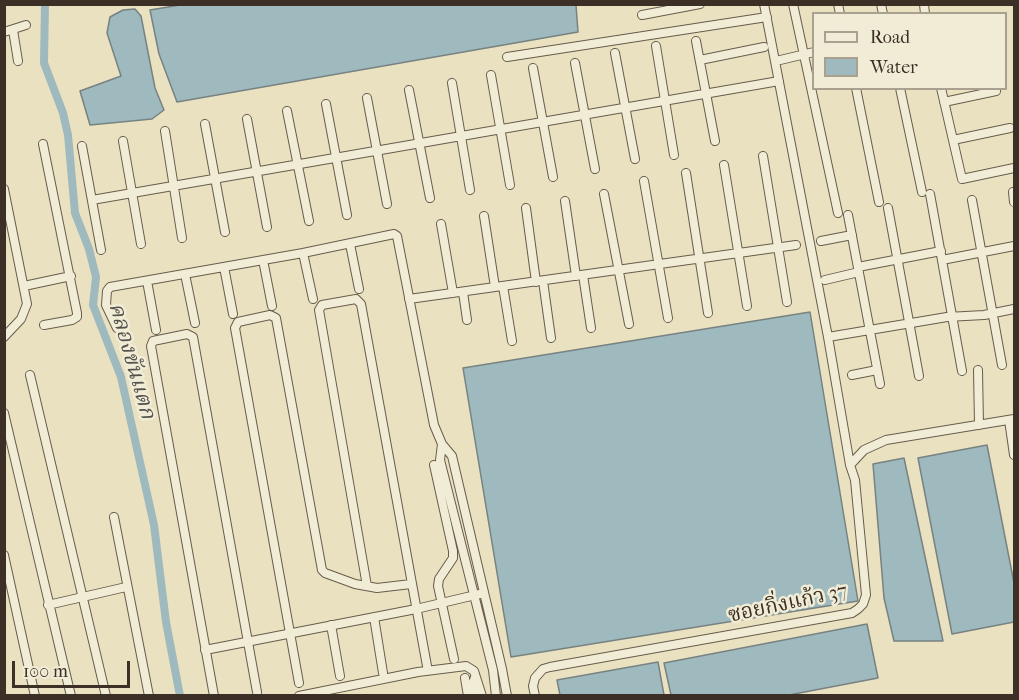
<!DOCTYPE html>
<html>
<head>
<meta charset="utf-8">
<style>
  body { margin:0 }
  #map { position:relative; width:1019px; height:700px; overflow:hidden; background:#eae1c0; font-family:"IM FELL French Canon",serif }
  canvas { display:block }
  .frame { position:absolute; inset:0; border:6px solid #3c2f26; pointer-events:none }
  .legend { position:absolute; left:812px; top:12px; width:195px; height:78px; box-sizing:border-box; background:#f1ecd6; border:2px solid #a9a090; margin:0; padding:8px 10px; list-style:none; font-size:18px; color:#3c2f26 }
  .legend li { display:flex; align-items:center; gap:12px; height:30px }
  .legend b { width:30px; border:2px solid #a9a090 }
  .scale { position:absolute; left:12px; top:661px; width:118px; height:27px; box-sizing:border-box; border:3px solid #3c2f26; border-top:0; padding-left:8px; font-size:18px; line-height:21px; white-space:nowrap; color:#3c2f26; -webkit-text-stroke:4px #f1ecd6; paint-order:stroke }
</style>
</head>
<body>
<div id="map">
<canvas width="1019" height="700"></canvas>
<div class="frame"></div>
<ul class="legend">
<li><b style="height:8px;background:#f1ecd6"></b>Road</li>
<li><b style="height:16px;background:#9ebabe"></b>Water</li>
</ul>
<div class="scale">100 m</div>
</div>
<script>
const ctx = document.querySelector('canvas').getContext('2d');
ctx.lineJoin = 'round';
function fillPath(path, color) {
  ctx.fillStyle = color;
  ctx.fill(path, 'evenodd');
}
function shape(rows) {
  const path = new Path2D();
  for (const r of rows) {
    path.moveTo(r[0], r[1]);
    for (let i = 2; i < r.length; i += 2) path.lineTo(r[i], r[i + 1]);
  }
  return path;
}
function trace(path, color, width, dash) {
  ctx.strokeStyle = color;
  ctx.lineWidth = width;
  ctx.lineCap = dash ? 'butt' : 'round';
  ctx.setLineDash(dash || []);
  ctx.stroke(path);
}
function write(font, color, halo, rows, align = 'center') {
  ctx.font = font + ' "IM FELL French Canon","Noto Serif Thai",serif';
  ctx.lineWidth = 5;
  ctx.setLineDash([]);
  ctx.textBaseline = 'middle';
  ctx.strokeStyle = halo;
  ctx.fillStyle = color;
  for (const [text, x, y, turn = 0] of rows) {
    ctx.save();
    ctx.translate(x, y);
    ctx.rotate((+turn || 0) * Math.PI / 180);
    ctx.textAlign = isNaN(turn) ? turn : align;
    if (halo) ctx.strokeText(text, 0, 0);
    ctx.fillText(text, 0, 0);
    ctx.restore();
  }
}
const water = shape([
  [180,5,576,5,578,32,177,102,159,54,150,10,180,5],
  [135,9,141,16,155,88,164,110,152,119,90,125,80,91,121,76,107,33,110,17,123,10,135,9],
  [810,312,858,601,511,657,463,368,810,312],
  [987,445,1014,583,1014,622,952,634,918,458,987,445],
  [904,458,943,641,894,641,884,598,873,464,904,458],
  [867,624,878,678,789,695,671,695,664,663,867,624],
  [658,662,664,695,560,695,557,680,658,662]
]);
fillPath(water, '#9ebabe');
trace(water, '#778281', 1.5);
trace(shape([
  [45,4,44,63,63,113,68,135,75,213,89,249,96,277,93,305,121,377,154,525,166,622,180,696]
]), '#9ebabe', 8);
const minor = shape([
  [764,4,828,337,850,465],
  [793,4,838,213],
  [838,4,840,14],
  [881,4,883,14],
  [924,4,925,14],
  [642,15,700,4],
  [13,30,18,61],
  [4,32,26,25],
  [696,41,715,141],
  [656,46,674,155],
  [615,53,635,159],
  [507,57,767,17],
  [700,60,764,47],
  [776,61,814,52],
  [575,63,595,169],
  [533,68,553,177],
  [491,75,510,185],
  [452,83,470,190],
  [856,88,879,202],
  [900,88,922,192],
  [941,88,962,179,1014,168],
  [409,90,430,198],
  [367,98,387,204],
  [944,102,996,91],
  [326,104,347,215],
  [287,111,309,221],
  [247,119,267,227],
  [205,124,225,232],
  [165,131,182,238],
  [953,140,1010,128],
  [123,141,141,244],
  [43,144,77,313,77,317,72,320,44,325],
  [82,146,101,250],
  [763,156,787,302],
  [724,165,747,306],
  [686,173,708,313],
  [644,181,668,318],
  [4,189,27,304,21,319,4,337],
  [1013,192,1014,202],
  [604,194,629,324],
  [930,194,962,371],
  [92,200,779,81],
  [972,200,1002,365],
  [565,201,576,276],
  [526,208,536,282],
  [888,208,919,376],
  [848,215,880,384],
  [484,216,495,287],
  [441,224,453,293],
  [821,241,852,235],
  [350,244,359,289],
  [303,253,313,299],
  [263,260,272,306],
  [942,260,1014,246],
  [224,267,233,314],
  [858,267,941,251],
  [185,274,195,323],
  [583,275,591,328],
  [825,280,859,272],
  [147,281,156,330],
  [543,281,551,338],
  [24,286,71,276],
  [503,286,512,341],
  [463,292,467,320],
  [409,299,796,245],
  [117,328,106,305,107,291,110,287,303,253,394,234,397,236,434,425,442,444,452,456,502,669,507,696],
  [828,337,947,317,984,315,1014,309],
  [978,370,979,425],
  [30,375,106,696],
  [852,375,877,370],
  [4,413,71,696],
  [1009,420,1014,455],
  [442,444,440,460,493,670,496,696],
  [434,465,453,551,453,558,439,579,438,586,454,659],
  [114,517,149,696],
  [4,555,35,696],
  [367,586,319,310,322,305,356,299,361,304,427,666],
  [48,605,126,587],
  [374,617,383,673],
  [331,625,340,676],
  [205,650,416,609,484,593],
  [475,677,473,683,475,696],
  [465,678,468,696],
  [299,683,235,328,238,322,270,315,276,318,322,570,325,573,355,584,377,588,411,584],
  [214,696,151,346,153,341,187,334,193,337,257,692],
  [299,696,418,672,466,666,474,671,482,696],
  [535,696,533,686,535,678,543,669,550,667,852,613,858,609,863,604,866,595,855,480,850,465,864,450,886,440,1014,419]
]);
trace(minor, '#685c4c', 10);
trace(minor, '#f1ecd6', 8);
write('21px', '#3c2f26', '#f1ecd6', [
  ["ซอยกิ่งแก้ว 37",788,604,-12]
]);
write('italic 22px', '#54524c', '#f1ecd6', [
  ["คลองขันแตก",131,361,74]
]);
</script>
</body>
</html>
